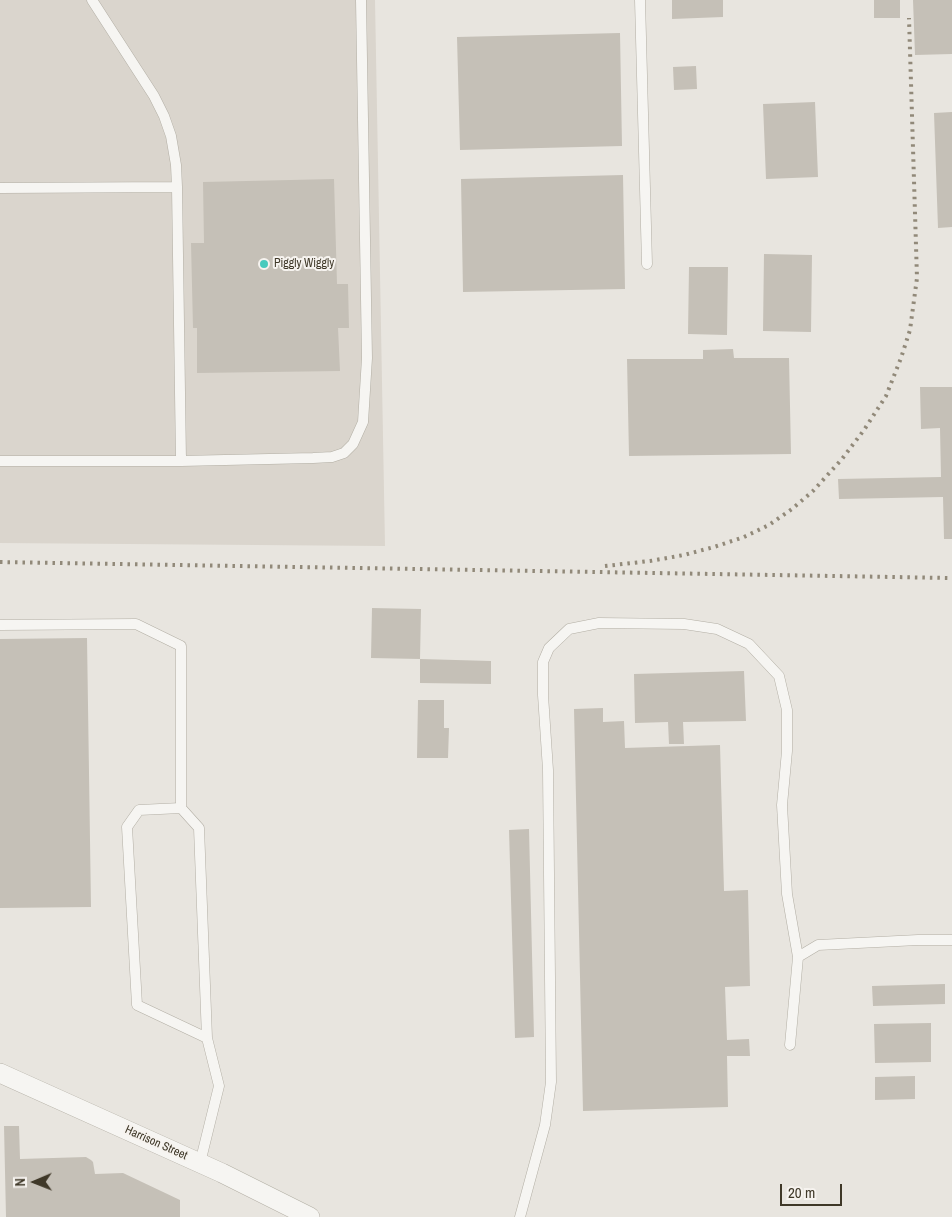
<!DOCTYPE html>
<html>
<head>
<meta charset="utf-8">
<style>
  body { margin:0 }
  #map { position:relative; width:952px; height:1217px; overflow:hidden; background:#e8e5df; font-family:"Archivo Narrow",sans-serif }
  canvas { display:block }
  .north { position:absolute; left:10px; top:1157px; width:50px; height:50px; -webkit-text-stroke:4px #f6f3ef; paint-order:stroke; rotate:269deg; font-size:14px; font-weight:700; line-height:20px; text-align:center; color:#3f3828 }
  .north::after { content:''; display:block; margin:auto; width:18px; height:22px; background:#3f3828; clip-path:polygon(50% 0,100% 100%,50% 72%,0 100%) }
  .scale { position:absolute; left:780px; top:1184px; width:62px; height:22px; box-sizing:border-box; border:2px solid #3f3828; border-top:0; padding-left:6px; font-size:15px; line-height:18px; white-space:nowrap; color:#3f3828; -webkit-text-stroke:4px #f6f3ef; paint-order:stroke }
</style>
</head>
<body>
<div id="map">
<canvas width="952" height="1217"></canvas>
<div class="north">N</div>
<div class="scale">20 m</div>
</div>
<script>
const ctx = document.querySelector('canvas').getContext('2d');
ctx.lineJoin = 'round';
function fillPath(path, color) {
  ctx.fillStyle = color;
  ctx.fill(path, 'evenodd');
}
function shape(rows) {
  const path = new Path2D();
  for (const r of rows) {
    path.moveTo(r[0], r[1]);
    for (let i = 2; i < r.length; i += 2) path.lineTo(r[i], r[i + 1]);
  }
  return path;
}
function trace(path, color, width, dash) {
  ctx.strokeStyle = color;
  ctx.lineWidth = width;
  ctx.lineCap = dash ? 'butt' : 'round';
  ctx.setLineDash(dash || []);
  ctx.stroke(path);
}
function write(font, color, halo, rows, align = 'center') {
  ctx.font = font + ' "Archivo Narrow",sans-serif';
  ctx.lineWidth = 4;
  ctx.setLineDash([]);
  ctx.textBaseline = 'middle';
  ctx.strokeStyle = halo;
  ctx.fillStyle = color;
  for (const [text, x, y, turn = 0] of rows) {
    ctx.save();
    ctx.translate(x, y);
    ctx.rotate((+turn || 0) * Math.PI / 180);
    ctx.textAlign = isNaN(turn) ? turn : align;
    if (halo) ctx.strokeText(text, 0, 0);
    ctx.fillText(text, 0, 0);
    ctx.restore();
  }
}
fillPath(shape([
  [0,0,375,0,385,546,0,543]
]), '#dad5cd');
fillPath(shape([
  [672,0,723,0,723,17,672,19],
  [874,0,900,0,900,18,874,18],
  [913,0,952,0,952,54,915,55],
  [620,33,622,146,460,150,457,37],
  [696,66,697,89,674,90,673,67],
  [815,102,818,177,766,179,763,104],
  [952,112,952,227,938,228,934,113],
  [623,175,625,289,463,292,461,179],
  [334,179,337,284,348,284,349,328,338,328,340,371,197,373,197,328,193,328,191,243,204,243,203,182],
  [764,254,812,255,811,332,763,331],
  [689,267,728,267,727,335,688,334],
  [733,349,734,358,789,358,791,454,629,456,627,359,703,359,703,350],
  [920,387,952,387,952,539,944,539,943,497,839,499,838,479,941,477,940,428,921,429],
  [372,608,421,609,420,659,371,658],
  [87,638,91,907,0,908,0,639],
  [420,659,491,661,491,684,420,683],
  [744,671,746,721,683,722,684,744,669,744,668,722,635,723,634,674],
  [418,700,444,700,444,728,449,728,448,758,417,758],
  [603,708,603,722,624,721,625,748,720,745,724,891,748,890,750,986,725,987,727,1040,749,1039,750,1056,727,1056,728,1107,583,1111,574,709],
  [529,829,534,1037,515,1038,509,830],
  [945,984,945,1004,873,1006,872,986],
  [931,1023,931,1062,875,1063,874,1024],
  [915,1076,915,1099,875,1100,875,1077],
  [4,1126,19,1126,20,1159,86,1157,91,1160,93,1162,95,1174,123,1173,180,1200,180,1217,6,1217]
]), '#c5c0b7');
const lane = shape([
  [92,0,154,96,164,116,171,136,176,165,177,187,181,461],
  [640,0,647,264],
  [0,188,177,187],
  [0,461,181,461,313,458,332,457,344,453,353,444,363,422,367,358,361,0],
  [0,625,136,624,181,646,181,808],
  [790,1045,798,957,818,945,918,940,952,940],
  [200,1163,219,1086,207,1038,199,828,181,808,139,810,127,827,137,1005,207,1038],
  [520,1217,545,1125,551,1082,548,770,543,695,543,662,549,648,569,629,599,623,684,624,717,629,749,644,779,676,787,710,787,751,782,805,787,894,798,957]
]);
const street = shape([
  [0,1073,222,1173,310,1217]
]);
trace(lane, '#b2aea4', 11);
trace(street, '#b2aea4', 20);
trace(lane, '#f6f5f2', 10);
trace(street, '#f6f5f2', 19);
trace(shape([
  [0,562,952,578],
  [605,566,650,561,684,555,714,547,744,537,769,525,792,509,813,491,842,459,864,430,886,396,901,358,910,330,917,278,909,18]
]), '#918979', 4, [2.5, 5]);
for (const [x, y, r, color] of [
  [264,264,5,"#47cabd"]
]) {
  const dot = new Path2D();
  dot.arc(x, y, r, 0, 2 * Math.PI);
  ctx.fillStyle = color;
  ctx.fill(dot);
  trace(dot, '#f6f3ef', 2);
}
write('12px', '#3f3828', '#f6f3ef', [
  ["Piggly Wiggly",274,264]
], 'left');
write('12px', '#3f3828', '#f6f3ef', [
  ["Harrison Street",156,1143,24]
]);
</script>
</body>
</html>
